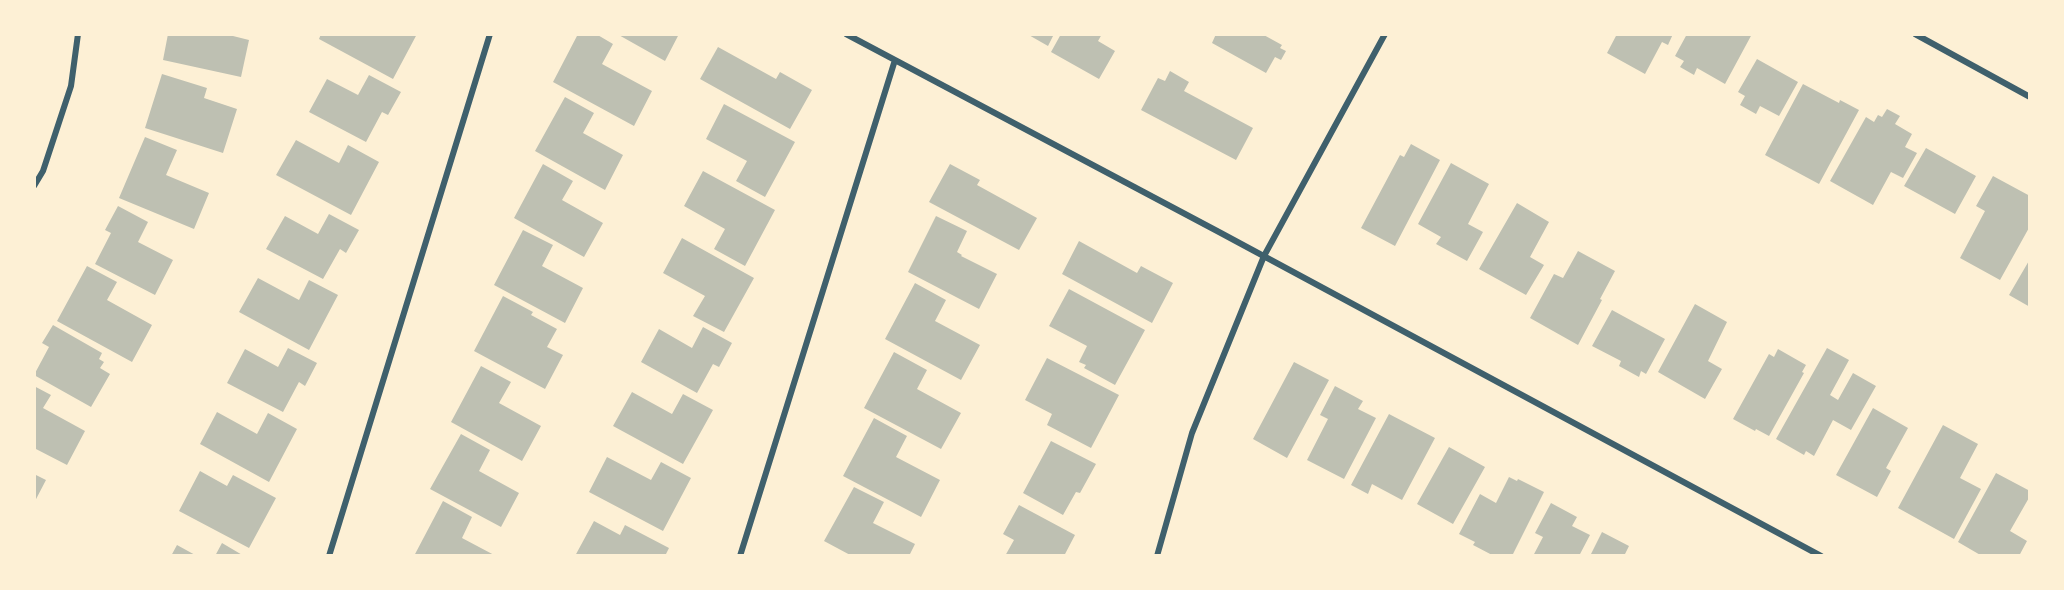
<!DOCTYPE html>
<html>
<head>
<meta charset="utf-8">
<style>
  body { margin:0 }
  #map { position:relative; width:2064px; height:590px; overflow:hidden; background:#fdf0d5; font-family:"DM Sans",sans-serif }
  canvas { display:block }
  .frame { position:absolute; inset:0; border:36px solid #fdf0d5; pointer-events:none }
</style>
</head>
<body>
<div id="map">
<canvas width="2064" height="590"></canvas>
<div class="frame"></div>
</div>
<script>
const ctx = document.querySelector('canvas').getContext('2d');
ctx.lineJoin = 'round';
function fillPath(path, color) {
  ctx.fillStyle = color;
  ctx.fill(path, 'evenodd');
}
function shape(rows) {
  const path = new Path2D();
  for (const r of rows) {
    path.moveTo(r[0], r[1]);
    for (let i = 2; i < r.length; i += 2) path.lineTo(r[i], r[i + 1]);
  }
  return path;
}
function trace(path, color, width, dash) {
  ctx.strokeStyle = color;
  ctx.lineWidth = width;
  ctx.lineCap = dash ? 'butt' : 'round';
  ctx.setLineDash(dash || []);
  ctx.stroke(path);
}
fillPath(shape([
  [168,34,225,34,249,40,241,77,163,60],
  [321,34,417,34,393,79,319,39],
  [578,34,596,34,613,44,602,64,652,91,634,126,553,82],
  [617,34,679,34,665,61],
  [1027,34,1054,34,1048,46],
  [1061,34,1102,34,1098,41,1115,51,1099,79,1051,52],
  [1216,34,1262,34,1282,45,1280,48,1286,51,1281,60,1275,57,1266,73,1212,43],
  [1617,34,1673,34,1668,45,1662,42,1645,74,1607,53],
  [1687,34,1752,34,1725,84,1697,68,1694,75,1680,67,1684,61,1675,56],
  [718,47,776,79,780,72,812,90,790,129,700,79],
  [1757,59,1798,82,1779,116,1760,106,1756,114,1740,105,1745,96,1738,92],
  [1170,71,1189,82,1184,91,1253,128,1236,160,1141,110,1158,78,1165,81],
  [162,74,207,88,204,98,237,109,223,153,145,128],
  [369,75,401,92,388,115,382,112,366,142,309,112,327,79,358,95],
  [1803,84,1839,103,1840,100,1859,110,1819,184,1765,155],
  [565,97,594,113,583,133,623,155,605,190,535,151],
  [724,104,795,142,765,197,736,181,747,161,706,139],
  [1887,109,1900,116,1895,124,1912,134,1905,147,1917,153,1903,178,1891,172,1873,205,1830,181,1866,117,1874,122,1878,115,1882,117],
  [145,137,177,150,166,175,209,193,194,229,119,198],
  [296,140,339,163,348,145,379,162,351,215,276,175],
  [1411,144,1440,160,1395,246,1361,228,1400,155,1404,157],
  [1926,148,1976,176,1955,214,1904,186],
  [1451,163,1489,184,1468,224,1483,232,1467,261,1436,244,1441,237,1418,224],
  [543,164,573,181,562,200,603,223,584,257,514,218],
  [950,164,980,180,977,185,1037,218,1019,250,929,202],
  [703,171,775,210,745,266,714,249,725,229,684,206],
  [1993,176,2030,196,2030,226,2000,280,1960,258,1985,211,1976,206],
  [1517,203,1549,222,1530,257,1544,265,1526,295,1479,269],
  [118,206,148,222,138,242,173,260,155,295,95,264,111,233,105,230],
  [329,214,359,230,346,253,340,249,323,279,266,249,285,216,318,234],
  [936,216,967,231,957,252,962,255,961,256,997,274,979,309,908,272],
  [523,230,553,245,542,266,583,288,565,323,494,285],
  [682,238,754,278,724,332,693,316,705,296,663,273],
  [1079,241,1137,273,1141,266,1173,283,1152,323,1062,274],
  [1578,251,1615,271,1600,299,1602,300,1578,345,1530,318,1554,274,1563,278],
  [2030,259,2030,307,2009,295],
  [87,266,117,282,107,300,152,325,132,362,57,321],
  [258,278,299,300,309,280,338,295,309,350,239,312],
  [915,283,946,300,935,321,980,345,961,380,885,339],
  [1069,289,1145,330,1115,385,1084,368,1086,365,1079,362,1087,346,1049,326],
  [503,296,533,312,531,315,557,329,547,347,563,355,545,389,474,351],
  [1695,304,1727,322,1708,361,1722,369,1705,399,1658,372],
  [1612,310,1665,339,1646,374,1641,371,1639,377,1619,366,1621,361,1592,346],
  [53,325,102,353,99,359,104,362,100,368,110,374,91,407,34,375,49,347,42,343],
  [703,327,732,343,719,367,713,364,697,393,641,362,659,329,692,348],
  [288,348,317,363,305,386,299,382,283,412,227,383,245,349,278,367],
  [1827,348,1849,360,1830,395,1838,400,1853,373,1876,386,1851,430,1833,420,1814,456,1806,451,1804,455,1776,439],
  [1778,349,1806,365,1802,372,1804,373,1769,436,1756,429,1755,431,1733,419,1769,354,1774,357],
  [894,352,927,370,917,389,961,413,941,449,864,408],
  [1047,358,1119,395,1091,448,1047,425,1052,414,1025,400],
  [1294,362,1329,380,1287,458,1253,439],
  [481,366,511,382,499,403,541,426,522,461,451,422],
  [34,386,51,395,43,408,85,431,67,465,34,448],
  [1335,386,1363,401,1358,409,1376,418,1344,479,1307,460,1328,419,1320,415],
  [632,392,672,414,683,394,713,410,683,464,613,426],
  [1873,408,1908,428,1886,468,1891,471,1877,497,1836,475],
  [217,412,257,434,268,413,297,429,269,482,200,444],
  [1389,414,1435,438,1402,500,1372,484,1368,494,1351,485],
  [874,418,907,436,896,457,940,480,921,517,843,476],
  [1943,425,1978,444,1960,478,1981,489,1954,539,1898,508],
  [461,434,490,450,479,471,519,493,501,527,430,489],
  [1051,441,1096,464,1080,493,1076,492,1063,515,1023,493],
  [1449,447,1485,467,1453,524,1417,504],
  [607,457,651,480,661,462,691,478,663,531,589,492],
  [200,471,227,486,233,475,276,498,249,548,179,511],
  [1996,473,2030,491,2030,496,2010,531,2027,541,2019,556,1982,556,1958,542],
  [34,474,46,480,34,503],
  [1509,477,1517,481,1518,479,1544,492,1512,556,1494,556,1473,545,1475,542,1459,534,1480,494,1496,503],
  [854,487,884,502,873,523,915,544,909,556,852,556,824,541],
  [443,501,472,517,462,538,496,556,414,556],
  [1551,503,1577,517,1572,526,1590,535,1579,556,1533,556,1543,537,1535,533],
  [1019,505,1075,535,1064,556,1005,556,1014,540,1003,534],
  [594,521,620,535,625,525,669,548,665,556,575,556],
  [1602,532,1629,546,1624,556,1590,556],
  [222,543,244,556,215,556],
  [177,545,197,556,171,556]
]), '#bec0b2');
trace(shape([
  [846,34,1219,232,1821,556],
  [1915,34,2030,97],
  [34,186,43,171,71,86,78,34],
  [329,556,490,34],
  [740,556,895,60],
  [1157,556,1192,433,1264,256,1385,34]
]), '#3f606c', 6);
</script>
</body>
</html>
